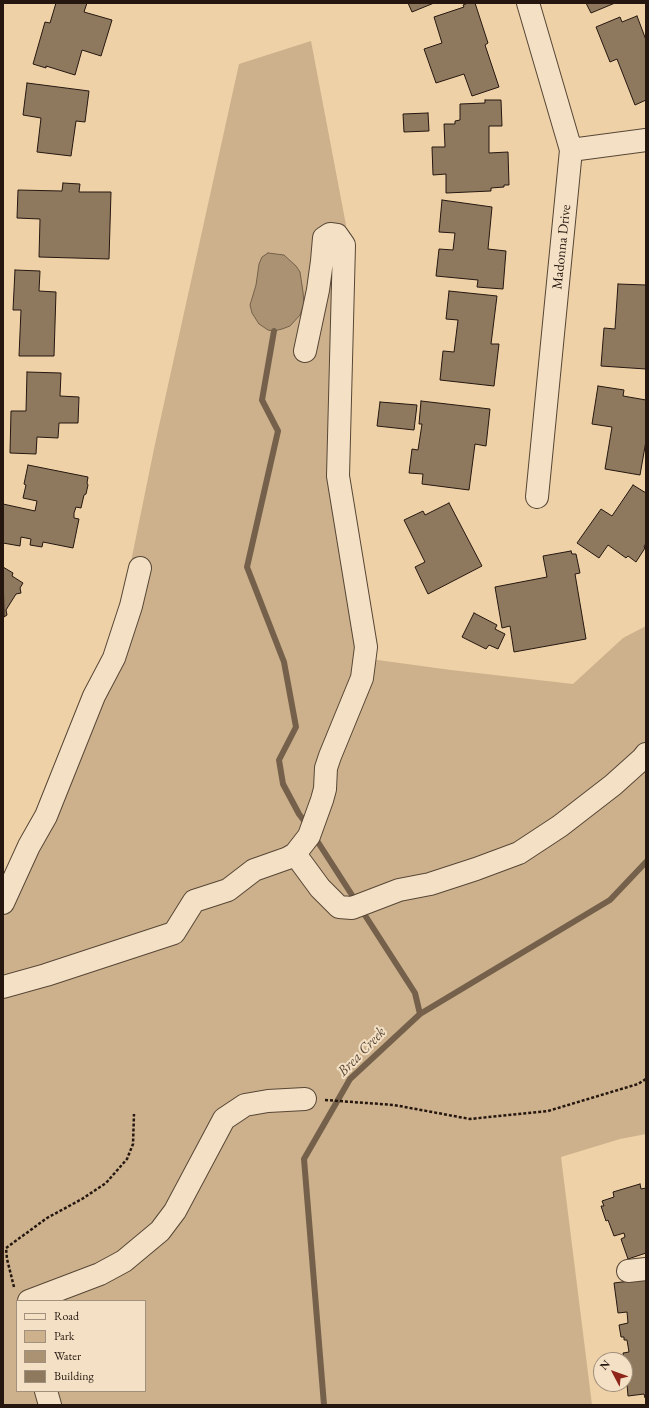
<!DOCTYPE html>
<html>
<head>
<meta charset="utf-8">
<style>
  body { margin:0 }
  #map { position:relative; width:649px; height:1408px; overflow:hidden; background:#eed1a6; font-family:"EB Garamond",serif }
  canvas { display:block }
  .frame { position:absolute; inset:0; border:4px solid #251710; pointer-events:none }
  .legend { position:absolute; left:16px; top:1300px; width:130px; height:92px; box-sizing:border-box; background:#f4e1c5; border:1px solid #a1907d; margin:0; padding:5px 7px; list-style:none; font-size:12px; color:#251710 }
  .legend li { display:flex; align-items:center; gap:8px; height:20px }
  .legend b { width:20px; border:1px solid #a1907d }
  .north { position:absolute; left:593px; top:1352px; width:40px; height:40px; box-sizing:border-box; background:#f4e1c5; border:1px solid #a1907d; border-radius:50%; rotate:311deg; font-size:11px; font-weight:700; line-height:16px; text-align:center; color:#251710 }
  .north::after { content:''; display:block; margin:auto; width:14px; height:18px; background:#8f2418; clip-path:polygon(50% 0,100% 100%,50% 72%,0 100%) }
</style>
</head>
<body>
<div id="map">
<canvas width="649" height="1408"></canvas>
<div class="frame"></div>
<ul class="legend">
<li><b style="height:5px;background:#f4e1c5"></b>Road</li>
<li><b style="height:11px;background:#ccb18c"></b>Park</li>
<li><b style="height:11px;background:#aa9273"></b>Water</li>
<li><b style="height:11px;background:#8e785e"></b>Building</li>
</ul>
<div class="north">N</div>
</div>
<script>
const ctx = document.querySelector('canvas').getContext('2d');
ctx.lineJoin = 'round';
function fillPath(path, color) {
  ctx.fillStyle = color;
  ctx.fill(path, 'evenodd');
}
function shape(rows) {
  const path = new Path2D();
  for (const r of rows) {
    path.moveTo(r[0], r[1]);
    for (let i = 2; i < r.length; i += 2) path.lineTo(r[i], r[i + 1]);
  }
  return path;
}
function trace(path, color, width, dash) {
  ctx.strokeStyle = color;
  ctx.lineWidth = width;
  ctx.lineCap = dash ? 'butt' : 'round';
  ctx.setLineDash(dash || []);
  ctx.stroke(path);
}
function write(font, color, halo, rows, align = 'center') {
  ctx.font = font + ' "EB Garamond",serif';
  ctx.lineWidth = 4;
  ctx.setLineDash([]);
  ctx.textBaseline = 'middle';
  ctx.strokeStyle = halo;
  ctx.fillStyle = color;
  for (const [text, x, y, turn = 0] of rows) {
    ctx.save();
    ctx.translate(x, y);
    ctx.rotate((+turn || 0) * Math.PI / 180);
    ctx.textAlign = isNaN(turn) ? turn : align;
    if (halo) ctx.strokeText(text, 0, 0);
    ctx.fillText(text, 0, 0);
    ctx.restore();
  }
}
fillPath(shape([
  [311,41,346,225,341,477,370,659,451,670,573,684,623,638,646,626,646,1134,620,1139,561,1157,592,1405,3,1405,3,895,117,630,155,444,239,64],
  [17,1301,145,1301,145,1391,17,1391]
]), '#ccb18c');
const water = shape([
  [268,253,284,255,296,266,300,272,303,292,304,304,300,315,290,326,282,329,274,331,268,330,259,324,252,313,250,305,256,285,259,264,262,257,268,253]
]);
fillPath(water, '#aa9273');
trace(water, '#75614b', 1);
trace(shape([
  [274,331,262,400,278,431,247,567,284,662,296,727,279,760,283,784,299,814,308,826],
  [314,836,415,993,420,1014],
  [324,1405,304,1159,350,1079,420,1014,610,900,646,862]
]), '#75614b', 6);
const building = shape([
  [56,3,87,3,84,12,112,20,101,56,82,50,75,75,46,66,46,68,33,64,45,22,50,23,56,3],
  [408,3,434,3,412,12,408,3],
  [468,3,475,3,488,43,485,45,499,87,472,96,464,74,436,83,424,49,442,43,434,17,464,7,463,5,468,3],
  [586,3,615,3,591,13,586,3],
  [637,16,646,40,646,100,635,105,617,59,610,62,596,27,620,17,622,22,637,16],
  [27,83,89,91,85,122,76,121,71,156,37,152,41,118,23,115,27,83],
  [485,100,501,100,502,126,489,126,489,153,508,152,509,185,504,185,504,187,491,188,491,191,446,193,446,174,433,175,432,147,445,147,444,124,455,124,455,121,460,120,460,104,485,103,485,100],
  [428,113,429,131,404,132,403,114,428,113],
  [63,183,80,184,79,192,111,192,109,259,39,257,40,219,17,218,18,190,62,191,63,183],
  [442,200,492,207,488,249,506,251,503,289,477,287,478,280,436,276,439,249,453,250,455,233,439,232,442,200],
  [15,270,40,271,39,291,56,292,54,356,19,356,21,310,13,310,15,270],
  [618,284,646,285,646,369,601,366,604,328,615,329,618,284],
  [449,291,497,296,491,344,499,344,494,386,440,380,443,351,454,352,458,320,446,319,449,291],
  [27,372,61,373,60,396,79,397,78,423,59,423,58,438,37,437,36,454,10,453,11,411,26,411,27,372],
  [598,386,624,390,623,396,646,400,646,441,640,475,605,469,612,427,592,424,598,386],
  [421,401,490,409,486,446,475,444,469,490,422,484,423,474,409,473,412,449,418,450,422,424,419,424,421,401],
  [380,402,417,405,414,430,377,426,380,402],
  [28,465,88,477,87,483,88,485,86,494,84,495,81,508,76,507,74,513,74,518,79,519,73,548,43,542,42,547,30,545,31,539,21,537,20,546,3,543,3,504,35,511,37,501,23,498,26,485,24,484,28,465],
  [633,485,646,493,646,543,644,547,645,548,636,562,628,556,626,558,608,545,599,558,577,543,601,509,612,516,633,485],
  [449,503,482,566,428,594,415,567,425,562,404,520,423,511,425,515,449,503],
  [571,551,572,554,576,554,580,573,575,574,586,639,514,652,510,626,502,628,495,587,547,577,543,556,571,551],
  [3,567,13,573,12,576,23,583,20,588,21,593,16,594,6,610,7,615,4,617,3,567],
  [474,613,497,625,495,629,505,634,498,649,489,645,486,649,462,637,474,613],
  [640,1184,641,1189,646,1188,646,1253,628,1259,621,1239,625,1237,624,1233,614,1236,608,1220,606,1221,601,1206,604,1206,602,1201,614,1197,613,1192,640,1184],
  [646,1279,646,1398,645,1398,644,1394,628,1396,625,1360,624,1360,623,1353,629,1352,627,1340,624,1340,624,1337,621,1337,619,1325,628,1323,627,1312,618,1313,614,1283,646,1279]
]);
fillPath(building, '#8e785e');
trace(building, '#251710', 1);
const minor = shape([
  [528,3,571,150,537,497],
  [571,150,646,140],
  [295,854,320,888,339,907,352,908,399,890,430,884,476,869,519,853,560,826,613,785,642,759,646,754],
  [3,903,29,846,46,816,94,696,114,658,131,606,140,568],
  [3,987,46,975,174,933,194,901,228,890,254,870,288,858,295,854,309,836,322,800,325,789,326,768,330,756,362,678,366,647,338,476,344,245,337,235,330,234,324,238,322,261,318,290,305,351],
  [628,1271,646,1269],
  [29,1301,100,1274,124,1261,160,1231,175,1211,224,1119,245,1105,268,1101,305,1099],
  [46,1391,50,1405]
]);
trace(minor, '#574636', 24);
trace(shape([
  [325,1100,394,1105,470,1119,548,1111,638,1084,646,1079],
  [14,1287,7,1259,6,1248,47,1218,82,1199,106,1183,127,1159,133,1144,134,1114]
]), '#251710', 2.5, [3, 2]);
trace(minor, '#f4e1c5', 22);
write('14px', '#251710', '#f4e1c5', [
  ["Madonna Drive",562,247,-84]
]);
write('italic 15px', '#5a4838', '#f4e1c5', [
  ["Brea Creek",362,1052,-46]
]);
</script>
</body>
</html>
